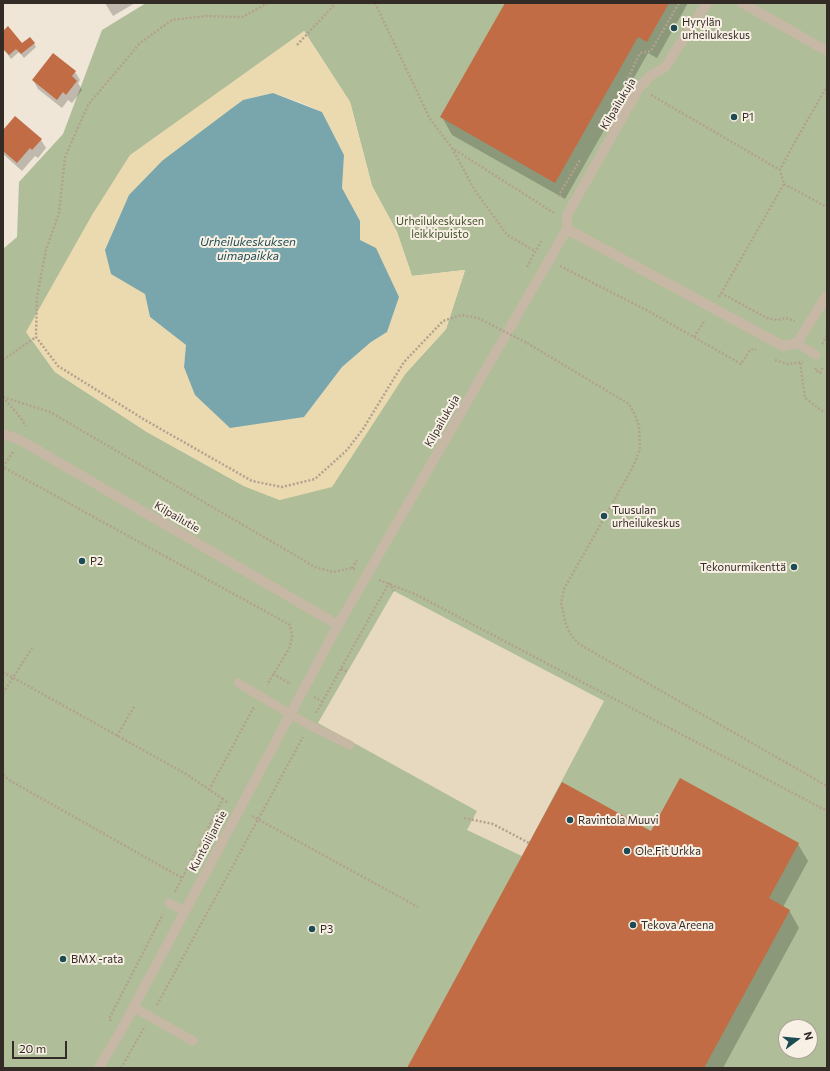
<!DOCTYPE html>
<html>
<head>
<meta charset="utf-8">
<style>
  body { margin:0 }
  #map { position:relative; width:830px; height:1071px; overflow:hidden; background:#f0e6d8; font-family:Commissioner,sans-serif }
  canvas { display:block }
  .frame { position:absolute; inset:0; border:4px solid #332b26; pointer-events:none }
  .north { position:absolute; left:778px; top:1019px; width:40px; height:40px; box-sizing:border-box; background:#f8f0e4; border:1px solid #a9a198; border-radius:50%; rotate:74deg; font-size:11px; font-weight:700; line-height:16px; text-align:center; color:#332b26 }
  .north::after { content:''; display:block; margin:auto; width:14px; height:18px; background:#1d4b53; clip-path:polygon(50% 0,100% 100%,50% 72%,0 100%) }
  .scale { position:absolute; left:12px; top:1041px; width:55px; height:18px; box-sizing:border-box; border:2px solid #332b26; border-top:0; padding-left:5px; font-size:12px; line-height:14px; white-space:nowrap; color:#332b26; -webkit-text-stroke:3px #f8f0e4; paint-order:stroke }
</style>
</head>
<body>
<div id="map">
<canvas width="830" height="1071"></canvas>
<div class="frame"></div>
<div class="north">N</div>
<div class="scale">20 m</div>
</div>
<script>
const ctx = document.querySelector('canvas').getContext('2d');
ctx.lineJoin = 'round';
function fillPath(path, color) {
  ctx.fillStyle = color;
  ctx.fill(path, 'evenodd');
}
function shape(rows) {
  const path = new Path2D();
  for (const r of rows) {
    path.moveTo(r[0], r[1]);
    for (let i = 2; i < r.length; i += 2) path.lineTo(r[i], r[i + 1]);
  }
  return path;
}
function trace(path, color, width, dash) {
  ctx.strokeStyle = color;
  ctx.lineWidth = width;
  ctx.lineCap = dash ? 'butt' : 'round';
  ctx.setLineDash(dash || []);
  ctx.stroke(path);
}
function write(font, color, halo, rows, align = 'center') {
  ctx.font = font + ' Commissioner,sans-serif';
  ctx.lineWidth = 4;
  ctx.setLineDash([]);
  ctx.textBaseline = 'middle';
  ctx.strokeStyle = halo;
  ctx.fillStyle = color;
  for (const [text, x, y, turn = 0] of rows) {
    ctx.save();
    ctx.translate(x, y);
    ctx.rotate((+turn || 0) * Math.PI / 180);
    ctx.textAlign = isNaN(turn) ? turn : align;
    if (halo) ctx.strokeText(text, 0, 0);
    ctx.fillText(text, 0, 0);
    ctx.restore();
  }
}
fillPath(shape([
  [146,3,827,3,827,1068,3,1068,3,249,17,237,19,182,63,134,102,30],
  [304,31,350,102,372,186,397,232,412,276,465,270,446,329,406,373,280,500,244,486,147,432,55,372,27,333],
  [786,1027,810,1027,810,1051,786,1051]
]), '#afbe99');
fillPath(shape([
  [304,31,350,102,372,186,397,232,412,276,465,270,446,329,406,373,332,487,280,500,244,486,147,432,55,372,26,332,92,215,130,155],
  [273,93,302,103,322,112,344,155,342,188,360,221,360,240,387,332,371,342,342,367,304,417,184,367,186,345,150,317,145,294,162,161,243,100]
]), '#ebdaaf');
fillPath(shape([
  [394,591,604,701,522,856,467,830,477,811,318,723]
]), '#e7d9c0');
fillPath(shape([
  [273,93,322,112,344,155,342,188,360,221,360,240,376,248,399,297,387,332,371,342,342,367,304,417,230,428,195,395,184,367,186,345,150,317,145,294,111,274,105,250,129,195,162,161,243,100]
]), '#78a6ac');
fillPath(shape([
  [105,3,135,3,113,16],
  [507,3,688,3,657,58,648,53,565,199,452,135,442,117],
  [3,32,22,45,34,43,36,47,24,58,19,52,11,59,3,48],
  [75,72,80,80,78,83,82,90,72,103,68,100,62,108,38,89,33,80],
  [3,132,41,140,46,148,38,158,35,156,22,171,3,154],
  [652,832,798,844,808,861,783,907,789,910,799,928,723,1068,408,1068]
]), '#0003');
fillPath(shape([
  [505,3,669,3,647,42,638,37,555,183,440,117],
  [8,26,22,43,30,37,35,43,21,54,16,49,9,55,3,49,3,31],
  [53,53,76,71,72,76,77,81,66,95,63,92,57,100,32,80],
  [15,116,42,139,32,150,30,148,17,163,3,151,3,130],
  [680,778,799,843,769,898,790,910,704,1068,407,1068,562,782,651,831]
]), '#c16c45');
trace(shape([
  [268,3,242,17,205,16,172,20,140,43,88,105,65,157,59,213,46,250,37,297,36,337,58,366,145,420,252,481,282,487,315,479,347,450,363,429,404,362,443,321,461,315,478,318],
  [375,3,430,119,452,148,554,213],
  [297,45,336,3],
  [628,78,640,53,651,51,679,3],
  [651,95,780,170],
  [452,148,474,189,507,235,535,251],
  [784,184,827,207],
  [560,197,560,193,580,160],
  [560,266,650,312,741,364,750,350,754,349,756,350],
  [527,267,541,241],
  [721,293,767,318,777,320,786,318,795,321],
  [719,297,784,184,780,170,792,147,827,86],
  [694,337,705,320],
  [527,343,629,404,635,415,639,426,640,449,634,465,564,589,561,603,566,625,571,635,578,643,586,648,827,786],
  [822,344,827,335],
  [3,360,36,337],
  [775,360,788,364,803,362],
  [800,363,805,398,825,413],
  [816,368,815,370,820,373,823,367],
  [3,397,50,412,315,567,333,572,352,568,355,569],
  [3,397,21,418,26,426],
  [13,452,3,467,290,625,292,636,290,647,267,685],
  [352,568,357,560],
  [379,580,415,594,827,811],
  [389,583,394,591],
  [341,669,348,672],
  [3,672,186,774,223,799],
  [273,674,291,684],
  [3,693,32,648],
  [314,697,323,702],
  [316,713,389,583],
  [117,736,135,705],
  [3,775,9,780,182,878],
  [209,790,254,707],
  [252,816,418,907],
  [464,818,493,824,529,843],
  [175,892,223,799,228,803],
  [157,1005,303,737],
  [111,1021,109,1019,163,914],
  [121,1068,144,1028]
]), '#b3a18f', 2.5, [2, 2]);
trace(shape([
  [797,343,816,355],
  [238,683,309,725,350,745],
  [169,903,184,911],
  [133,1007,193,1041]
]), '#c7b7a5', 9);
trace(shape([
  [742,3,827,51],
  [567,229,783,346,797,343,827,295],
  [3,434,20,440,338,625],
  [99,1068,123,1027,338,625,567,229,567,215,639,88,650,76,665,67,707,3]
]), '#c7b7a5', 10);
trace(shape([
  [478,318,527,343]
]), '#b3a18f', 2.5, [2, 2]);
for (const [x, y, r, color] of [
  [674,28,4,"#1d4b53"],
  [734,117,4,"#1d4b53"],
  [604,516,4,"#1d4b53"],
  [82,561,4,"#1d4b53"],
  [794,567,4,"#1d4b53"],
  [570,820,4,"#1d4b53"],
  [627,851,4,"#1d4b53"],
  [633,925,4,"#1d4b53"],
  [312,929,4,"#1d4b53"],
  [63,959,4,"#1d4b53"]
]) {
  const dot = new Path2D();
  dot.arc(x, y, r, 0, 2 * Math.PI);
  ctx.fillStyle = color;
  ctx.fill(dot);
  trace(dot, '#f8f0e4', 1.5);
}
write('11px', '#332b26', '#f8f0e4', [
  ["Hyrylän",682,22],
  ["urheilukeskus",682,35],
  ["P1",742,117],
  ["Tuusulan",612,510],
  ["urheilukeskus",612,523],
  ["P2",90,561],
  ["Tekonurmikenttä",786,567,"right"],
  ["Ravintola Muuvi",578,820],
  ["Ole.Fit Urkka",635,851],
  ["Tekova Areena",641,925],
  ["P3",320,929],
  ["BMX -rata",71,959]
], 'left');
write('11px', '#332b26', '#f8f0e4', [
  ["Kilpailukuja",618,104,-59],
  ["Kilpailukuja",442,421,-60],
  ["Kilpailutie",177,517,30],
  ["Kuntoilijantie",208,841,-62]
]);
write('11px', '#40502b', '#f8f0e4', [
  ["Urheilukeskuksen",440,221],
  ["leikkipuisto",440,234]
]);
write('italic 12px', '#1d4b53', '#f8f0e4', [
  ["Urheilukeskuksen",248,242],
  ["uimapaikka",248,256]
]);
</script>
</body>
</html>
